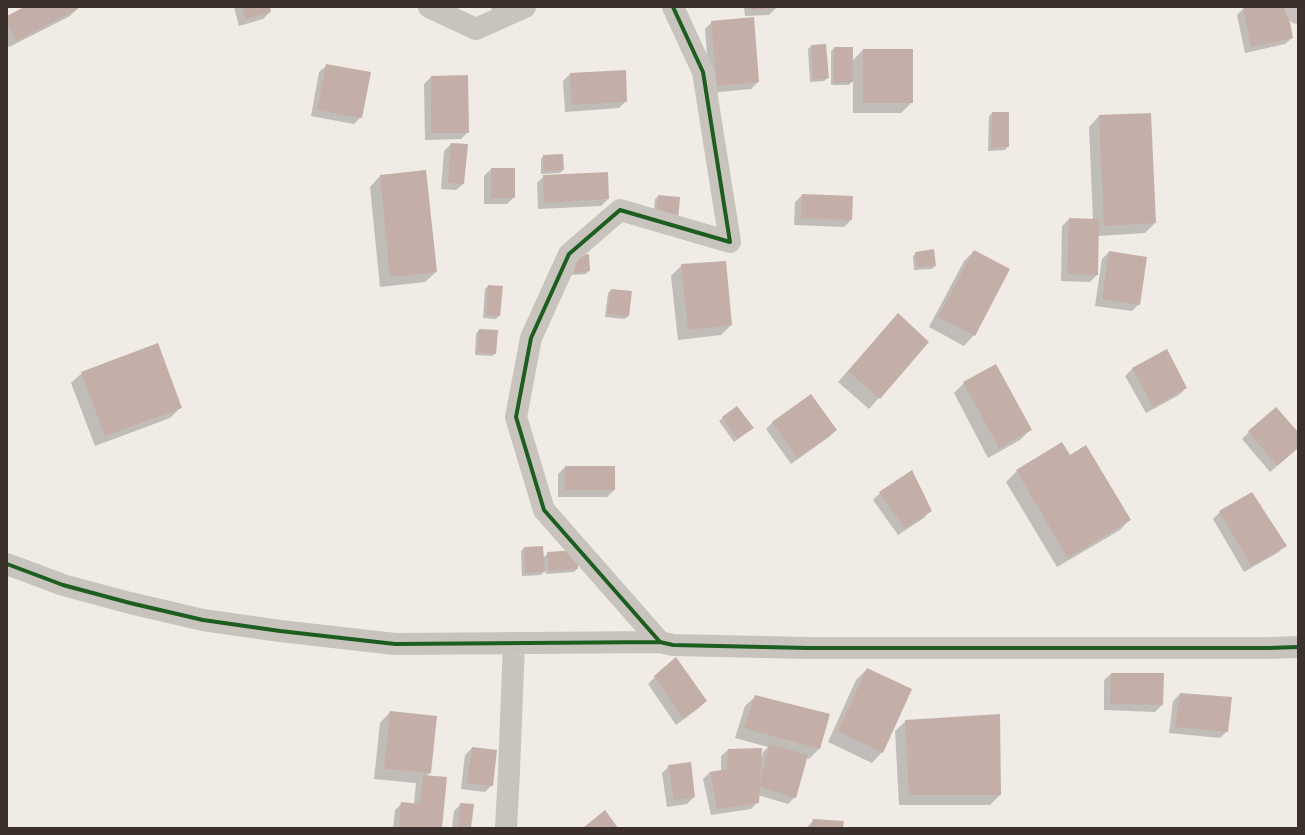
<!DOCTYPE html>
<html>
<head>
<meta charset="utf-8">
<style>
  body { margin:0 }
  #map { position:relative; width:1305px; height:835px; overflow:hidden; background:#f0ebe5; font-family:"Varela Round",sans-serif }
  canvas { display:block }
  .frame { position:absolute; inset:0; border:8px solid #3b302b; pointer-events:none }
</style>
</head>
<body>
<div id="map">
<canvas width="1305" height="835"></canvas>
<div class="frame"></div>
</div>
<script>
const ctx = document.querySelector('canvas').getContext('2d');
ctx.lineJoin = 'round';
function fillPath(path, color) {
  ctx.fillStyle = color;
  ctx.fill(path, 'evenodd');
}
function shape(rows) {
  const path = new Path2D();
  for (const r of rows) {
    path.moveTo(r[0], r[1]);
    for (let i = 2; i < r.length; i += 2) path.lineTo(r[i], r[i + 1]);
  }
  return path;
}
function trace(path, color, width, dash) {
  ctx.strokeStyle = color;
  ctx.lineWidth = width;
  ctx.lineCap = dash ? 'butt' : 'round';
  ctx.setLineDash(dash || []);
  ctx.stroke(path);
}
fillPath(shape([
  [26,7,76,7,77,9,70,16,9,47,7,44,7,17],
  [234,7,269,7,270,12,263,19,239,26],
  [491,7,514,7,492,13],
  [744,7,776,7,776,8,769,15,745,16],
  [1251,7,1292,38,1285,44,1245,53,1237,15,1244,8],
  [712,22,758,82,751,89,710,93,705,29],
  [811,46,828,78,824,81,810,82,808,49],
  [834,48,852,61,863,50,912,102,901,113,853,113,853,81,849,85,831,85,831,51],
  [326,66,361,117,354,124,311,116,319,72],
  [570,74,626,101,619,108,565,112,563,81],
  [431,77,468,132,461,139,425,140,424,84],
  [992,113,1008,146,1005,150,988,151,989,116],
  [1099,116,1155,223,1145,233,1098,236,1097,275,1090,282,1061,281,1062,226,1069,219,1093,220,1089,127],
  [451,144,463,184,456,190,441,189,444,151],
  [544,156,563,170,560,173,541,174,541,159],
  [491,169,514,169,514,197,507,204,484,204,484,176],
  [607,173,608,199,601,206,538,209,537,183,544,176],
  [380,176,436,272,425,282,380,287,370,187],
  [802,195,851,220,844,227,794,225,795,202],
  [659,196,679,198,653,221,655,199],
  [933,250,935,266,932,269,914,270,913,256,916,253],
  [974,251,974,335,964,346,929,327,964,261],
  [1109,252,1139,304,1132,311,1095,306,1102,259],
  [573,256,589,270,586,274,571,275],
  [725,262,731,325,721,335,678,340,671,276,682,265],
  [488,286,501,287,499,316,496,319,483,318,485,289],
  [611,290,631,292,628,316,625,319,605,317,608,293],
  [898,314,928,342,869,409,838,382],
  [479,330,496,353,492,356,475,355,476,334],
  [1166,351,1186,388,1179,395,1146,413,1125,376,1132,369],
  [82,373,181,407,170,418,95,446,71,383],
  [964,383,1030,430,1020,440,988,458,954,393],
  [737,407,753,428,734,442,719,421],
  [773,422,836,430,829,437,791,464,766,429],
  [1249,432,1298,434,1298,448,1270,472,1242,439],
  [1062,444,1070,456,1130,519,1120,530,1057,567,1006,482,1017,471],
  [565,467,614,490,607,497,558,497,558,474],
  [911,472,930,511,924,518,898,535,873,500,880,493],
  [1220,512,1285,545,1279,552,1244,572,1213,519],
  [524,548,543,558,548,553,577,569,574,572,546,574,545,570,541,575,522,576,521,551],
  [867,669,882,752,872,763,828,742,856,680],
  [1111,674,1162,705,1155,712,1104,710,1104,680],
  [655,677,706,701,699,708,676,725,648,684],
  [1180,694,1227,731,1220,738,1169,733,1173,701],
  [756,696,820,748,809,759,806,758,795,797,788,804,758,795,758,802,751,809,711,815,703,779,710,772,721,771,721,756,728,750,762,757,763,752,768,747,735,738,745,706],
  [390,712,430,773,426,776,441,828,393,828,395,810,402,803,414,804,416,783,374,779,380,723],
  [906,721,1000,795,990,805,899,805,895,731],
  [472,748,492,785,485,792,461,789,465,755],
  [669,766,694,797,687,804,667,807,662,773],
  [461,804,470,828,452,828,454,811],
  [813,821,842,828,806,828]
]), '#0003');
fillPath(shape([
  [24,7,77,7,78,9,16,41,7,23,7,16],
  [242,7,270,7,271,12,245,19],
  [751,7,774,7,774,8,751,10],
  [1246,7,1287,7,1293,38,1251,47,1243,8],
  [754,17,759,82,717,86,711,21],
  [826,44,829,78,813,79,811,45],
  [834,47,853,47,853,82,834,83],
  [863,49,913,49,913,103,863,103],
  [326,64,371,72,362,118,317,110],
  [626,70,627,102,571,105,570,73],
  [468,75,469,133,431,133,431,76],
  [992,112,1009,112,1009,147,991,148],
  [1151,113,1156,223,1104,226,1099,115],
  [451,143,468,144,464,184,448,183],
  [563,154,564,170,544,171,543,155],
  [491,168,515,168,515,198,491,198],
  [426,170,437,272,390,277,380,175],
  [608,172,609,199,544,203,543,175],
  [802,194,853,196,852,220,801,218],
  [658,195,680,197,678,220,656,218],
  [1069,218,1099,219,1098,275,1067,274],
  [934,249,936,266,917,267,915,252],
  [974,250,1010,269,975,336,938,317],
  [1109,251,1147,257,1140,305,1102,299],
  [589,254,590,271,574,273,572,256],
  [726,261,732,325,688,330,681,264],
  [488,285,503,286,500,316,486,315],
  [611,289,632,291,629,316,607,314],
  [898,313,929,342,880,399,848,371],
  [479,329,498,330,496,354,477,352],
  [158,343,182,408,105,436,81,372],
  [1167,349,1187,388,1153,407,1132,368],
  [996,364,1032,430,999,448,963,382],
  [811,394,837,430,798,458,772,422],
  [737,406,754,428,737,439,722,417],
  [1276,407,1298,432,1298,448,1277,466,1248,431],
  [1062,442,1070,455,1086,445,1131,520,1068,558,1016,470],
  [565,466,615,466,615,490,565,490],
  [912,470,932,511,905,528,879,492],
  [1252,492,1287,546,1251,566,1219,511],
  [543,546,545,572,525,573,524,547],
  [577,550,578,569,549,571,547,552],
  [676,657,707,701,683,719,654,676],
  [867,668,912,689,883,753,838,731],
  [1111,673,1164,673,1163,705,1110,704],
  [1180,693,1232,697,1228,732,1175,727],
  [755,695,830,714,820,749,744,728],
  [390,711,437,716,431,773,384,769],
  [1000,714,1001,795,909,795,905,720],
  [769,744,808,755,796,798,760,787,759,803,717,809,710,772,727,769,728,749,762,748,760,783],
  [472,747,497,750,493,786,467,783],
  [691,762,695,797,674,801,668,765],
  [423,775,447,777,442,828,399,828,401,802,420,804],
  [460,803,474,804,471,828,458,828],
  [605,810,618,828,583,828],
  [813,819,844,821,843,828,811,828]
]), '#c3afa7');
trace(shape([
  [429,7,476,29,525,7],
  [1295,7,1298,13],
  [7,564,63,585,130,603,203,620,280,631,395,644,660,642,673,645,808,648,1269,648,1298,647],
  [660,642,544,510,516,417,531,338,569,254,620,210,730,242,703,72,673,7],
  [506,828,509,771,514,643]
]), '#c9c3be', 22);
trace(shape([
  [7,564,63,585,130,603,203,620,280,631,395,644,660,642,673,645,808,648,1269,648,1298,647],
  [660,642,544,510,516,417,531,338,569,254,620,210,730,242,703,72,673,7]
]), '#1b5e20', 4);
</script>
</body>
</html>
